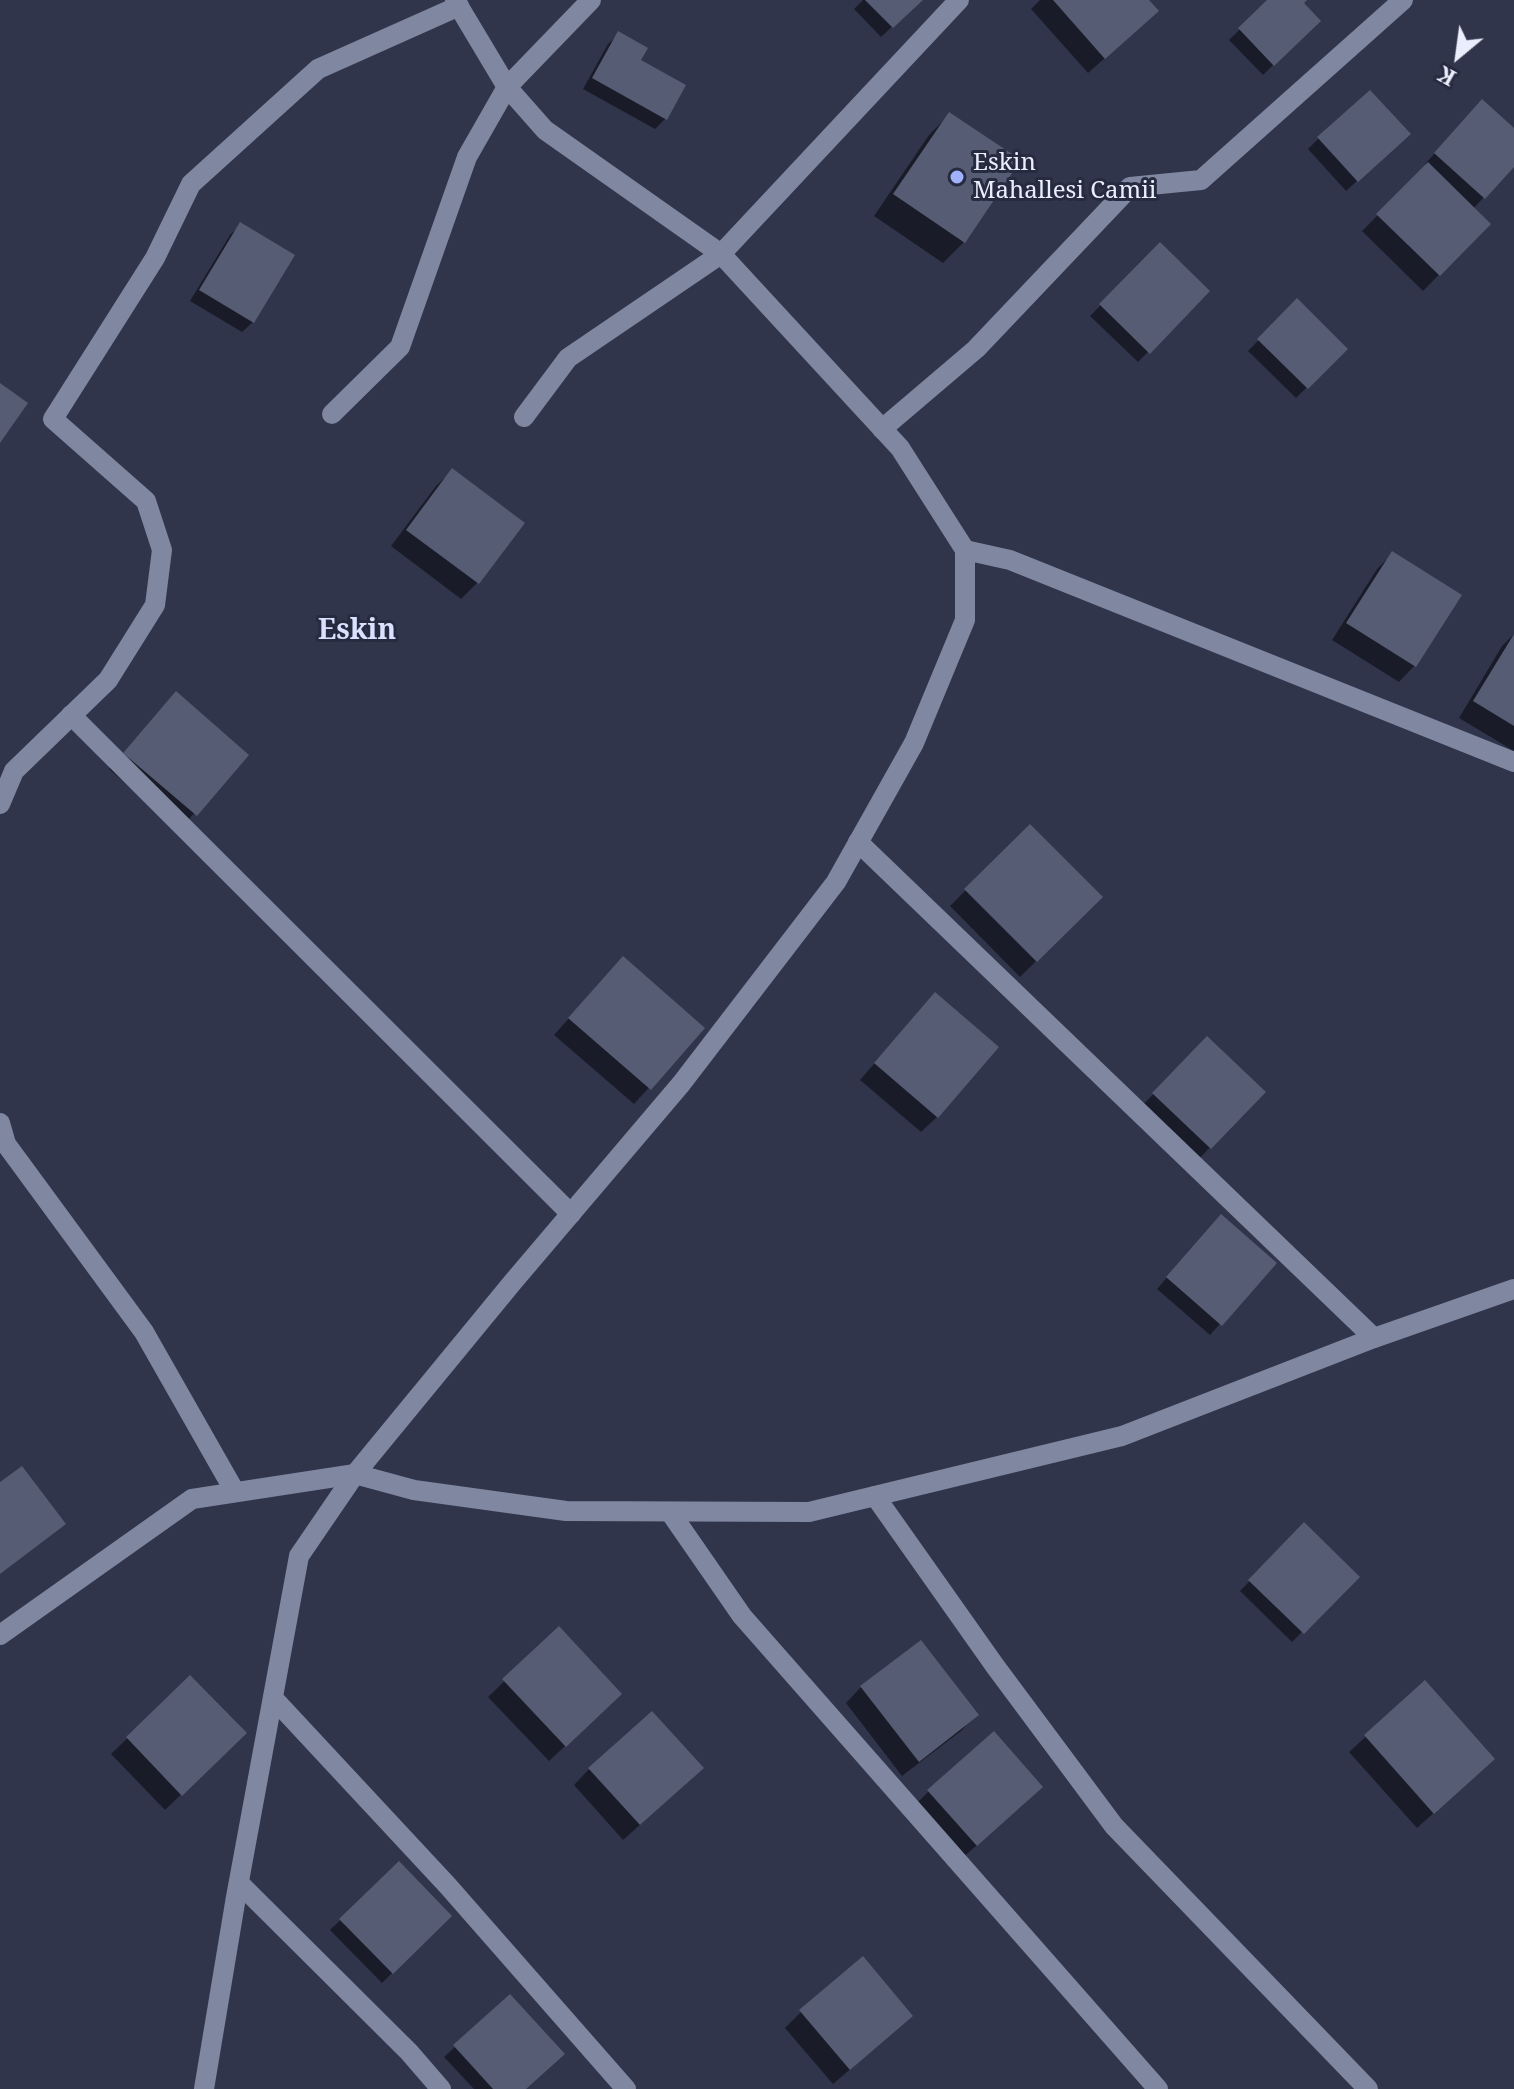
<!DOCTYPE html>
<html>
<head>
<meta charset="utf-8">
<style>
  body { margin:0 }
  #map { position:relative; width:1514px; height:2089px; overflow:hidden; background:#30354b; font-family:"Noto Serif",serif }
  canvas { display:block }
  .north { position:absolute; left:1418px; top:16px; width:80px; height:80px; -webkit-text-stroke:6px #262b40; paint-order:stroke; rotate:209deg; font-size:22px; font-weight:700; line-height:32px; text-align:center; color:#eaeefc }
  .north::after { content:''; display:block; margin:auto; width:28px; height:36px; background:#eaeefc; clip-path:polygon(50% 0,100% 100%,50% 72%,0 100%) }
</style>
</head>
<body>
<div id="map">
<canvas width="1514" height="2089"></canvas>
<div class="north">K</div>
</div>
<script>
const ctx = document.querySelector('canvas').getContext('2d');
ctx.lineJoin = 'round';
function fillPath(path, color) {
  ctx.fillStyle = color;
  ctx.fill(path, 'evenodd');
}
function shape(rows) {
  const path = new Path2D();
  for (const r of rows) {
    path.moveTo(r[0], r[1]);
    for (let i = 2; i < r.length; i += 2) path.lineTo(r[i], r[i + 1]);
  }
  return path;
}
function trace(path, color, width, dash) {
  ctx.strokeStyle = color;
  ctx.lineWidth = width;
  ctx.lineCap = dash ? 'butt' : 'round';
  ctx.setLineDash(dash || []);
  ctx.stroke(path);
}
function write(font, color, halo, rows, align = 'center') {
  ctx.font = font + ' "Noto Serif",serif';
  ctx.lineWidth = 6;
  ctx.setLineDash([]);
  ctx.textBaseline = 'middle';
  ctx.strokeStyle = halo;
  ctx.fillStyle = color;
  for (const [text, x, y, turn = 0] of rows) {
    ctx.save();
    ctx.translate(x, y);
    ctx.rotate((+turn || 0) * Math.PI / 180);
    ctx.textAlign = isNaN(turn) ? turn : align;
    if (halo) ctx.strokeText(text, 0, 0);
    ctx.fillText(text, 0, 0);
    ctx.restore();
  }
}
fillPath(shape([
  [863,0,920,0,881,37,854,9],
  [1040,0,1147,0,1140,27,1088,73,1031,9],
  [1270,0,1304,0,1301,3,1318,21,1263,75,1229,40],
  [619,34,638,60,684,86,665,119,655,129,583,89,608,44],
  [1472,112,1514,131,1514,164,1473,209,1489,224,1423,291,1362,231,1427,166,1425,164],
  [949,115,1018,161,964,242,943,263,874,216,929,135],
  [1319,138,1398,144,1346,191,1308,149],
  [240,225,253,322,242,332,190,301,230,235],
  [1160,245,1208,291,1138,362,1090,316],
  [1297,301,1345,349,1296,398,1248,351],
  [452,471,522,523,477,583,461,599,391,546,436,486],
  [1392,554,1459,595,1414,666,1399,682,1332,640,1377,569],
  [1514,634,1514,751,1459,718,1502,646],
  [160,710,247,755,179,830,109,769],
  [1030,826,1101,897,1020,977,950,906],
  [608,974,703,1028,634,1104,554,1035],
  [920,1011,937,1117,921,1132,860,1080],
  [1207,1038,1263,1092,1194,1164,1138,1110],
  [1210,1227,1274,1263,1210,1335,1157,1289],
  [1304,1525,1357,1577,1292,1642,1240,1591],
  [559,1629,604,1710,549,1761,488,1697],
  [190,1678,244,1733,165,1810,111,1754],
  [1425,1683,1477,1774,1417,1828,1349,1752],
  [861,1687,976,1715,961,1731,902,1776,846,1703],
  [589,1769,686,1784,623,1840,574,1785],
  [929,1791,1025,1803,960,1860,913,1807],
  [399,1864,450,1916,382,1983,330,1930],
  [801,2012,895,2031,833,2084,785,2028],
  [455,2047,525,2089,474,2089,444,2057]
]), '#0007');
fillPath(shape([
  [865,0,923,0,893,28],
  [1053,0,1149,0,1159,11,1105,59],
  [1267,0,1307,0,1304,3,1321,21,1274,66,1238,28],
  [618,31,648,48,641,60,686,85,667,120,592,78],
  [1370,90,1411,134,1358,182,1317,137],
  [1482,99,1514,128,1514,167,1485,199,1434,153],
  [949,112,1021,160,965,243,893,194],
  [1428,162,1491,224,1440,276,1376,214],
  [240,222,295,255,254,323,199,290],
  [1160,242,1210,291,1150,354,1099,304],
  [1297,298,1348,349,1308,389,1257,339],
  [0,383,28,403,0,443],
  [452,468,525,523,479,584,406,530],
  [1392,551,1462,595,1416,667,1346,623],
  [1514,634,1514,726,1473,701],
  [176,691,249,755,197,816,123,753],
  [1030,824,1103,897,1037,962,964,889],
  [623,956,705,1028,651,1090,568,1018],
  [935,992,999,1047,938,1118,874,1063],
  [1207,1036,1266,1092,1211,1149,1152,1093],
  [1221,1214,1277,1263,1222,1326,1166,1277],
  [22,1466,66,1524,0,1574,0,1482],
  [1304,1522,1360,1577,1304,1634,1248,1580],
  [559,1626,622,1694,566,1747,502,1679],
  [921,1640,979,1715,919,1762,860,1686],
  [190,1675,247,1733,182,1796,126,1737],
  [1425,1680,1495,1759,1434,1814,1364,1735],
  [652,1711,704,1768,640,1825,588,1768],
  [994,1731,1043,1787,977,1846,927,1790],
  [399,1861,452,1916,393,1974,339,1919],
  [863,1956,913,2016,850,2070,799,2010],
  [510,1994,565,2054,526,2089,493,2089,453,2045]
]), '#565c74');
trace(shape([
  [332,414,400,347,467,157,507,87],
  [524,417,568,358,721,254,959,0],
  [882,429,976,349,1130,187,1201,180,1403,0],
  [71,715,571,1214]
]), '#8087a0', 20);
trace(shape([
  [507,87,591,0],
  [965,550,1010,560,1514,762],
  [0,804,14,771,108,680,155,605,162,550,146,501,53,419,155,258,191,184,318,69,459,6],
  [858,842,1374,1338],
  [0,1123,6,1144,144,1332,235,1492],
  [875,1496,995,1666,1114,1826,1368,2089],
  [670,1512,742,1616,1158,2089],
  [0,1635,192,1499,355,1474],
  [273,1698,448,1886,626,2089],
  [239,1883,409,2052,441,2089]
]), '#8087a0', 20);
trace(shape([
  [355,1474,414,1490,566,1511,809,1512,1122,1436,1374,1338,1514,1289],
  [204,2089,236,1897,299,1556,355,1474,512,1283,681,1084,836,882,914,743,965,620,965,550,900,448,721,254,545,130,507,87,455,0]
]), '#8087a0', 20);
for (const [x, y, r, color] of [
  [957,177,8,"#a1b2fd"]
]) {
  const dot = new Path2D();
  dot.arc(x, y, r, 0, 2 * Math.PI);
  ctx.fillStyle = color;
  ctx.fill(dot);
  trace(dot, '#262b40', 3);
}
write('24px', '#eaeefc', '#262b40', [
  ["Eskin",973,163],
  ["Mahallesi Camii",973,191]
], 'left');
write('bold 28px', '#d9e1fe', '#262b40', [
  ["Eskin",357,631]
]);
</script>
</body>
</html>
